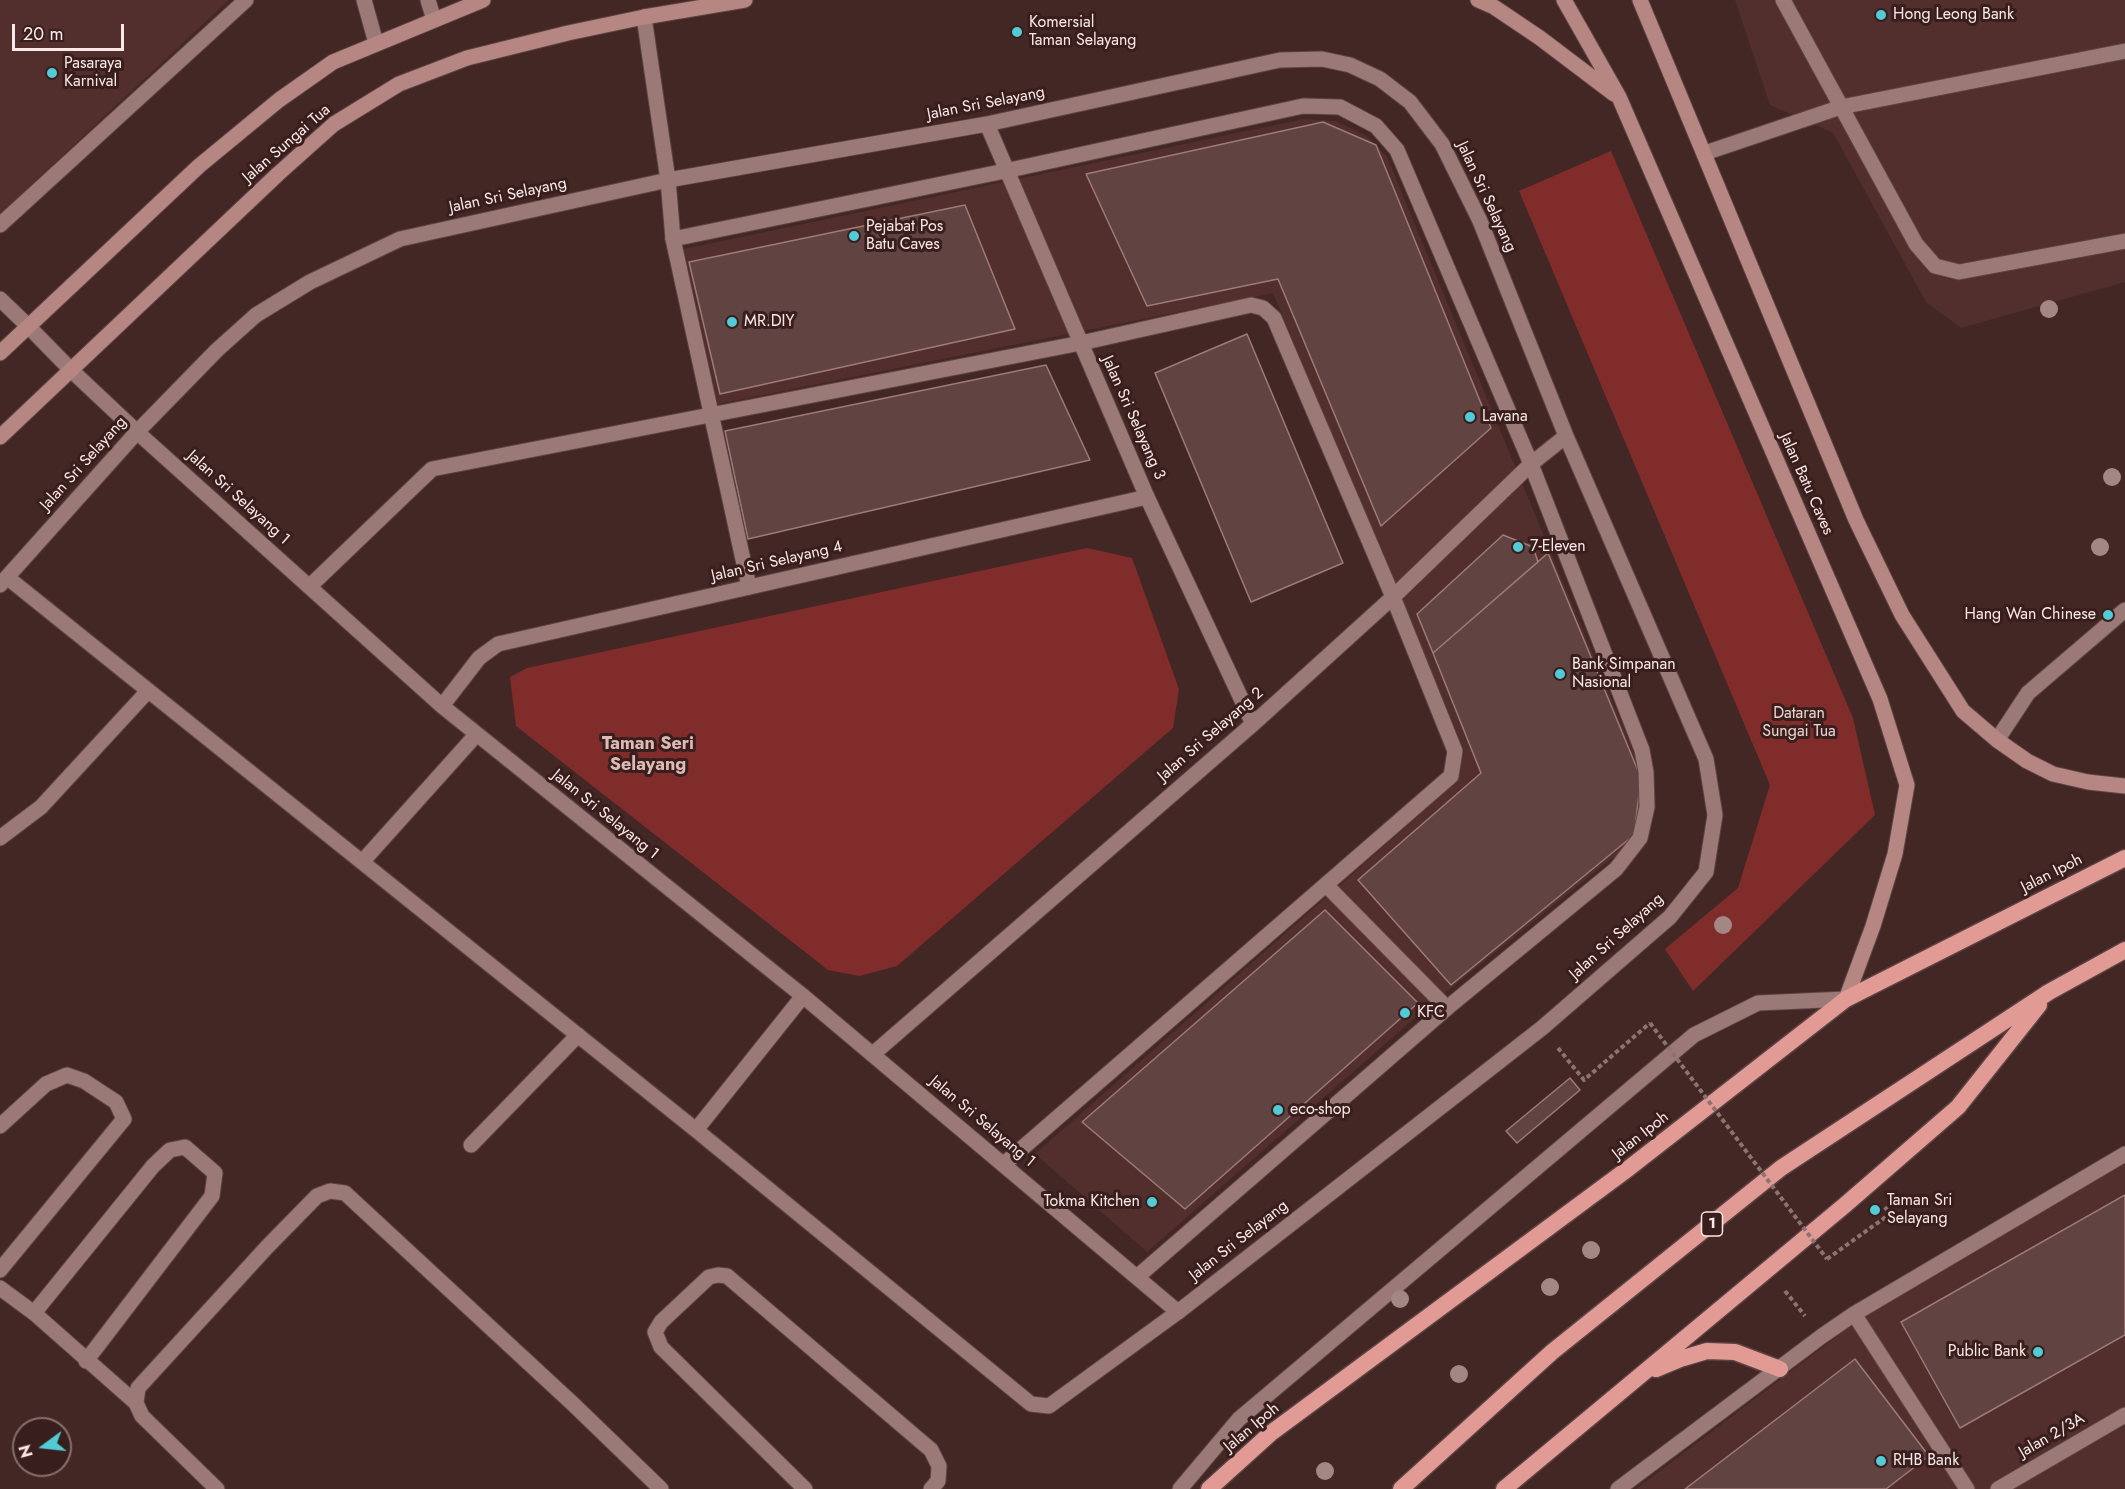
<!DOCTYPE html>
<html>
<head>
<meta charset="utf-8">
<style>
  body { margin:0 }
  #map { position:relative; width:2125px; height:1489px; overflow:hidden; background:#432725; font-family:Jost,sans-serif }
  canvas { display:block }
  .north { position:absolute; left:12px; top:1417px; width:60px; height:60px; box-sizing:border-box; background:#381e1c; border:2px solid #866f6d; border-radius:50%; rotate:255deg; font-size:16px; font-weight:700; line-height:24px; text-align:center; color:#fce9e7 }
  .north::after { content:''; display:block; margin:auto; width:21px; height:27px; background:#52cbd7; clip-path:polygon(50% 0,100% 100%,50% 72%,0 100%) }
  .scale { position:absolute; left:12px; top:24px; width:112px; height:27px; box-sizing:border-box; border:3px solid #fce9e7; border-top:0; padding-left:8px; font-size:18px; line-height:21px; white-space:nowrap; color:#fce9e7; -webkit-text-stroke:4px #381e1c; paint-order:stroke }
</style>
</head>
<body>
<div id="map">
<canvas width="2125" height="1489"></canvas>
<div class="north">N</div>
<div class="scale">20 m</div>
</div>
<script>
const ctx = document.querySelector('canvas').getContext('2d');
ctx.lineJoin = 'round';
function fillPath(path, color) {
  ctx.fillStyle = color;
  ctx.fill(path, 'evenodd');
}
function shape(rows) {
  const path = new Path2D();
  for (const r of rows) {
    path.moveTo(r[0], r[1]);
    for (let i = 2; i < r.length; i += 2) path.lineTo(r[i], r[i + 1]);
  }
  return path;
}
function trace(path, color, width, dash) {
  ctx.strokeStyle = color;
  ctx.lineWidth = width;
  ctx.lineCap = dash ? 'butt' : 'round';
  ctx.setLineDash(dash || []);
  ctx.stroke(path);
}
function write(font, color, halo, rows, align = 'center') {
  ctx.font = font + ' Jost,sans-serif';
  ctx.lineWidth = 6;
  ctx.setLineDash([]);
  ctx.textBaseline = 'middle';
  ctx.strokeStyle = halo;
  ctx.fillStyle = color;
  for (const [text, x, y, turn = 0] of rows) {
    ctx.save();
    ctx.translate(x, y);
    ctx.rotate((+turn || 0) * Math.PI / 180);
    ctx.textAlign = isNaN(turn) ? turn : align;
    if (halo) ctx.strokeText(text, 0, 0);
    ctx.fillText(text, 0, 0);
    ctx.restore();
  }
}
fillPath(shape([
  [0,0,229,0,0,214],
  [1735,0,2125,0,2125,282,1961,328,1926,302,1833,133,1770,105],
  [1304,119,1336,121,1368,137,1387,157,1643,775,1636,839,1424,1010,1147,1252,1035,1154,1458,781,1464,749,1273,293,718,404,684,249],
  [2125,1163,2125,1489,1636,1489,1852,1325]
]), '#522e2c');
fillPath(shape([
  [1611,151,1853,718,1875,815,1693,991,1665,949,1738,888,1770,785,1519,191],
  [1087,548,1132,558,1179,689,1173,728,897,966,859,976,828,970,516,726,510,677,527,668]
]), '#802c2b');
const building = shape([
  [1323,122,1376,145,1491,428,1381,526,1278,279,1147,306,1086,174,1323,122],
  [965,205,1015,329,720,394,689,262,965,205],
  [1247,334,1343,563,1251,602,1155,373,1247,334],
  [1046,365,1090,460,748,539,725,431,1046,365],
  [1503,535,1533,547,1538,562,1433,653,1417,614,1503,535],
  [1548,553,1641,778,1634,835,1451,985,1358,880,1481,773,1433,653,1548,553],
  [1325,910,1418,1003,1185,1209,1082,1122,1325,910],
  [1570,1078,1580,1090,1517,1143,1506,1131,1570,1078],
  [2125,1195,2125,1335,1960,1428,1901,1322,2125,1195],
  [1855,1359,1929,1456,1886,1489,1685,1489,1855,1359]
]);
fillPath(building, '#614341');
trace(building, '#9d7b78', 1.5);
const service = shape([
  [364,0,376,43],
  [428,0,434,20],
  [1841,107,2125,51],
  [0,225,246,0],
  [673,239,749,587],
  [0,299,28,326],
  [8,578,696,1130,1031,1404,1049,1406,1178,1312],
  [310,586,432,469,1081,343,1251,305,1263,308,1274,318,1393,597,1455,751,1451,776,1004,1164],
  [1997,740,2028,693,2125,610],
  [0,838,41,807,148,691],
  [362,862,476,735],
  [1327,886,1447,1008],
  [0,1126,46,1084,67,1075,84,1081,116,1102,124,1119,0,1270],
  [696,1130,803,996],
  [471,1145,578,1035],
  [0,1288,34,1313,136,1403],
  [34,1313,153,1166,170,1150,185,1147,215,1173,212,1196,86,1361],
  [1854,1314,1967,1489],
  [217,1489,142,1416,136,1403,138,1388,267,1247,317,1196,330,1191,345,1193,573,1404,661,1489],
  [805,1489,661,1347,655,1332,661,1322,709,1277,718,1275,727,1276,931,1450,939,1466,938,1481,931,1489],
  [1180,1489,1239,1419,1694,1035,1758,1003,1846,999],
  [1618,1489,1822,1336,1854,1314,2125,1154]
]);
const minor = shape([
  [1783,0,1916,244,1935,266,1959,272,2125,241],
  [644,17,668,180,673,239,1005,171,1303,106,1340,107,1376,126,1397,150,1531,464,1642,750,1646,772,1647,807,1640,838,1616,869,1447,1008,1137,1277],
  [987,124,1147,497,1253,724],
  [1705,153,1841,107],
  [0,585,137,432,217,350,256,315,310,282,400,239,668,180,987,124,1280,60,1322,59,1350,65,1380,79,1410,102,1442,144,1480,221,1566,436,1706,759,1715,815,1706,872,1670,917,1542,1028,1178,1312,803,996,442,706,137,432,71,370,28,326],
  [442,706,479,658,498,644,1147,497],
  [873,1054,1253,724,1393,597,1531,464,1566,436],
  [1998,1489,2125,1415]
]);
const secondary = shape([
  [1478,0,1494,7,1540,38,1614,94],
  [1564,0,1619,97,1880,699,1907,785,1895,854,1873,926,1846,999],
  [1640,0,1856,520,1902,615,1963,711,1997,740,2027,761,2053,774,2088,782,2125,786],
  [0,353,199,166,279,100,333,62,483,0],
  [0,437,278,174,334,124,399,84,467,58,568,33,644,17,745,0]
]);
const trunk = shape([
  [1656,1369,1680,1359,1707,1351,1735,1352,1780,1369],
  [1209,1489,1271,1433,1629,1168,1846,999,2125,858],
  [1401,1489,1552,1352,1781,1168,2049,992,2125,950],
  [1504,1489,1845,1205,1958,1107,2039,1005]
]);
trace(service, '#5c4342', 17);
trace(minor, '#5c4342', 17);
trace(secondary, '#5c4342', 17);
trace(trunk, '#5c4342', 19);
trace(shape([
  [1558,1048,1584,1080,1650,1023],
  [1827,1259,1890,1214,1885,1207],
  [1785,1291,1805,1316]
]), '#8c7371', 4, [4.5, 3]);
trace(service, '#9a7976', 15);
trace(minor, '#9a7976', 15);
trace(secondary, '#b58682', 15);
trace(trunk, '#e29a95', 16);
trace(shape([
  [1650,1023,1827,1259]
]), '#8c7371', 4, [4.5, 3]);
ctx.fillStyle = '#a28784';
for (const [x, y] of [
  [2049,309],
  [2112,477],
  [2100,547],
  [1723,925],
  [1591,1250],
  [1550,1287],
  [1400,1299],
  [1459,1374],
  [1325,1471]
]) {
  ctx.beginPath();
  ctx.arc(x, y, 9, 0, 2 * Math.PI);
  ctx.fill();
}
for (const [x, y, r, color] of [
  [1881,15,6,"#52cbd7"],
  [1017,32,6,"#52cbd7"],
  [52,73,6,"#52cbd7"],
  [854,236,6,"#52cbd7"],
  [732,322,6,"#52cbd7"],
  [1470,417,6,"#52cbd7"],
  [1518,547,6,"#52cbd7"],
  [2108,615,6,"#52cbd7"],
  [1560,674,6,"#52cbd7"],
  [1405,1013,6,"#52cbd7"],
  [1278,1110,6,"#52cbd7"],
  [1152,1202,6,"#52cbd7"],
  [1875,1210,6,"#52cbd7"],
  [2038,1352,6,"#52cbd7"],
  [1881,1461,6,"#52cbd7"]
]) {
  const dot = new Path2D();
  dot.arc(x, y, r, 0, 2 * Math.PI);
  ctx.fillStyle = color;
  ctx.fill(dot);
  trace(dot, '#381e1c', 2);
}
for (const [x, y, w] of [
  [1712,1224,21]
]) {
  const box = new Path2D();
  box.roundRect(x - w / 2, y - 12, w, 24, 4.5);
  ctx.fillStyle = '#381e1c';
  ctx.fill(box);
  trace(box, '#fce9e7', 1.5);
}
write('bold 15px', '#fce9e7', null, [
  ["1",1712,1224]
]);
write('16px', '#fce9e7', '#381e1c', [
  ["Hong Leong Bank",1893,15],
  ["Komersial",1029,23],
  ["Taman Selayang",1029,41],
  ["Pasaraya",64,64],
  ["Karnival",64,82],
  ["Pejabat Pos",866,227],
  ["Batu Caves",866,245],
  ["MR.DIY",744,322],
  ["Lavana",1482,417],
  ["7-Eleven",1530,547],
  ["Hang Wan Chinese",2096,615,"right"],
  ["Bank Simpanan",1572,665],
  ["Nasional",1572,683],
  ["KFC",1417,1013],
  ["eco-shop",1290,1110],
  ["Taman Sri",1887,1201],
  ["Selayang",1887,1219],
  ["Tokma Kitchen",1140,1202,"right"],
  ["Public Bank",2026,1352,"right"],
  ["RHB Bank",1893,1461]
], 'left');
write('16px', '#fce9e7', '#381e1c', [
  ["Jalan Sri Selayang",986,104,-11],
  ["Jalan Sungai Tua",287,144,-41],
  ["Jalan Sri Selayang",508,196,-12],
  ["Jalan Sri Selayang",1486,197,65],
  ["Jalan Sri Selayang 3",1133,418,66],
  ["Jalan Sri Selayang",84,464,-48],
  ["Jalan Batu Caves",1806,484,66],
  ["Jalan Sri Selayang 1",238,498,42],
  ["Jalan Sri Selayang 4",777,562,-13],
  ["Jalan Sri Selayang 2",1211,735,-41],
  ["Jalan Sri Selayang 1",605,815,39],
  ["Jalan Ipoh",2052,874,-27],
  ["Jalan Sri Selayang",1617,937,-42],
  ["Jalan Sri Selayang 1",982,1122,40],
  ["Jalan Ipoh",1641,1136,-38],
  ["Jalan Sri Selayang",1239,1241,-38],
  ["Jalan Ipoh",1252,1428,-40],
  ["Jalan 2/3A",2052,1436,-30]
]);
write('16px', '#efd5d2', '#381e1c', [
  ["Dataran",1799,714],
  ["Sungai Tua",1799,732]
]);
write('bold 18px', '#debab6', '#381e1c', [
  ["Taman Seri",648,745],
  ["Selayang",648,766]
]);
</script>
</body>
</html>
